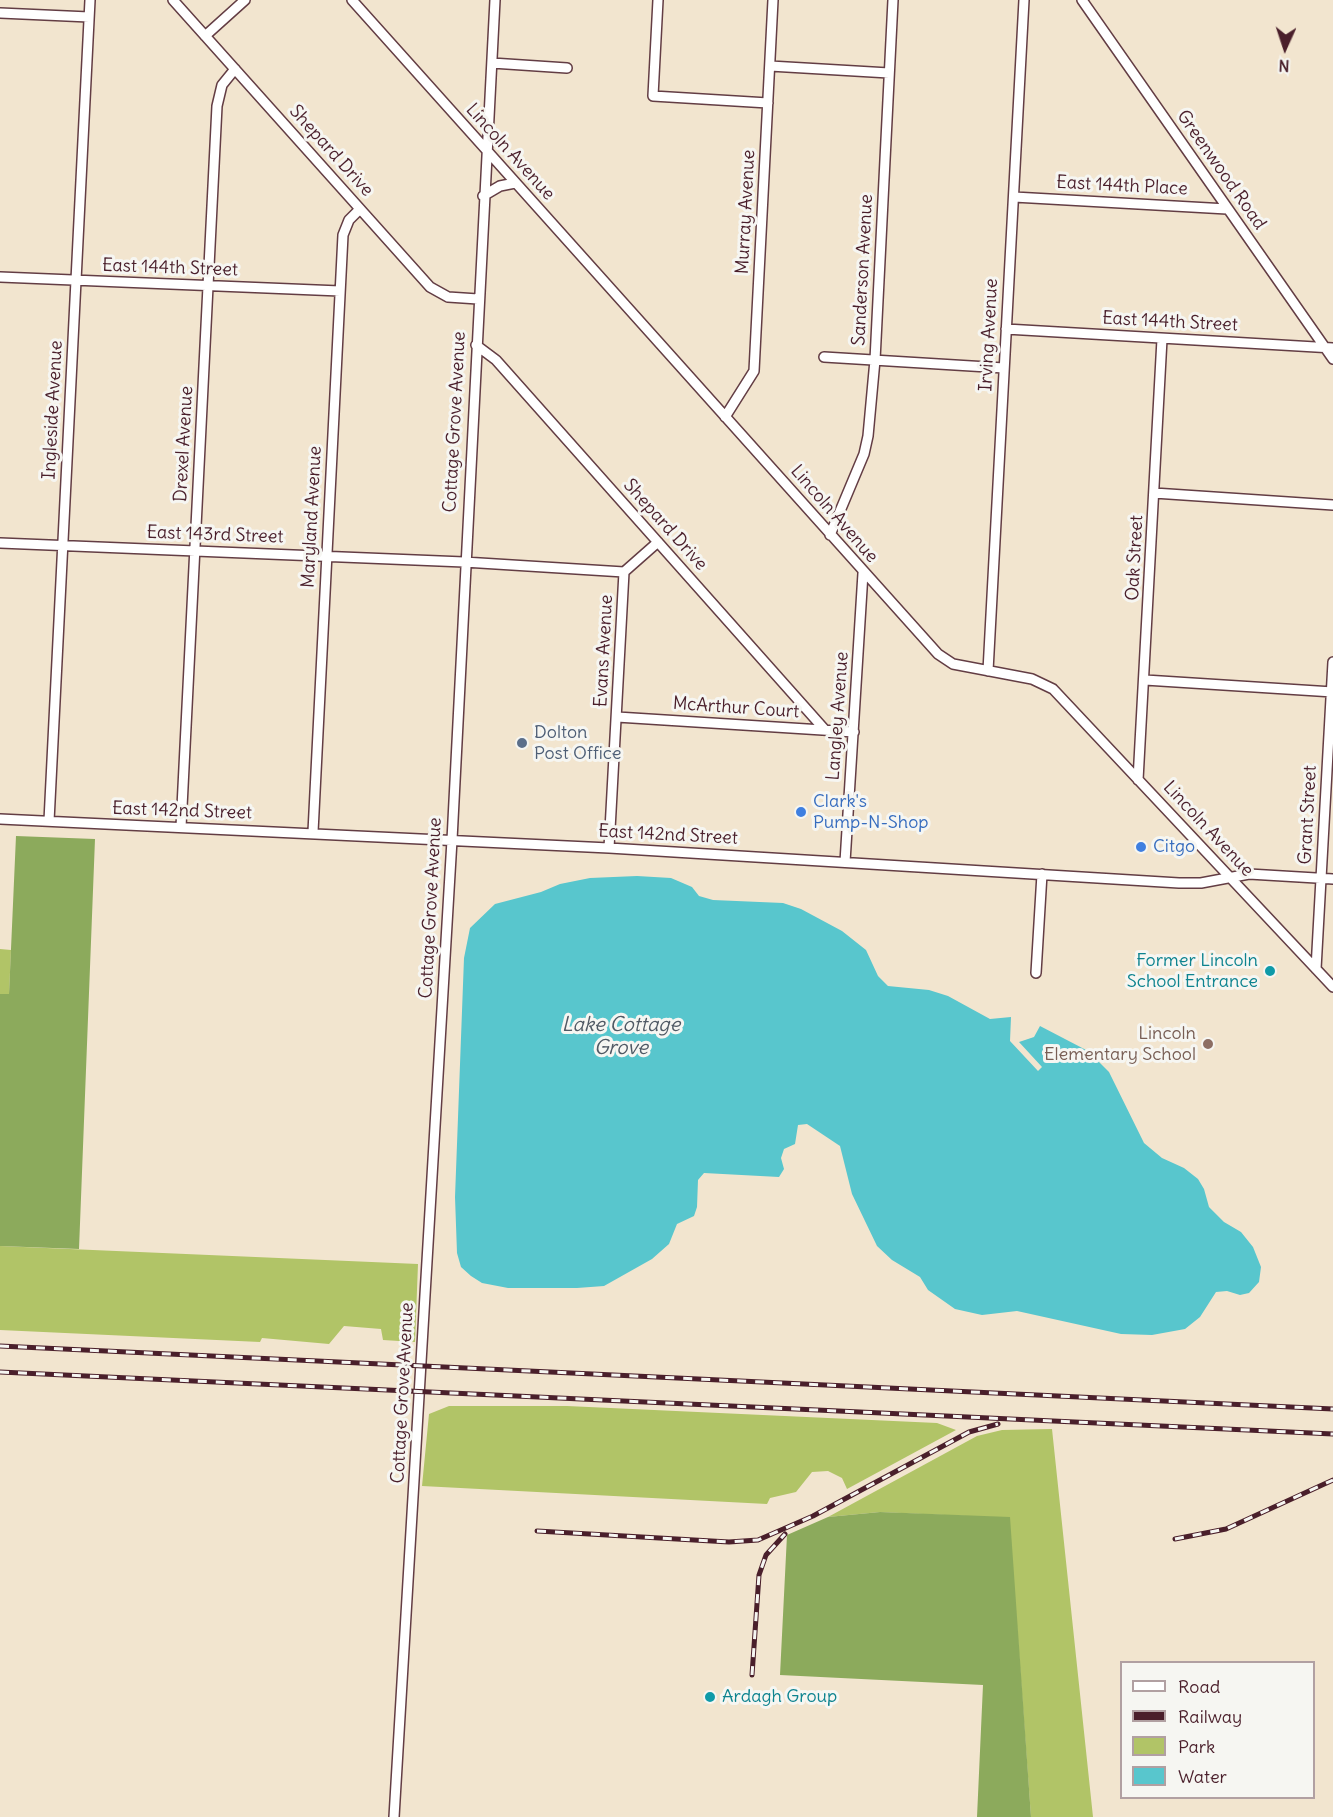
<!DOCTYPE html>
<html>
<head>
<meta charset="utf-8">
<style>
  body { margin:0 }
  #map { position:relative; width:1333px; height:1817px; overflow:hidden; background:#f2e5cf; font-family:Delius,sans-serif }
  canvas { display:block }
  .legend { position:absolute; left:1120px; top:1661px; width:195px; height:138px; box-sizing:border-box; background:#f6f6f2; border:2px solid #b1a0a2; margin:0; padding:8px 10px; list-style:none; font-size:18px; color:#4a1f2b }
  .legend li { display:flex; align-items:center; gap:12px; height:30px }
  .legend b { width:30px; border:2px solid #b1a0a2 }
  .north { position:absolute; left:1255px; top:18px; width:60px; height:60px; -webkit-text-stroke:4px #f6f6f2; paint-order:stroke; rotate:183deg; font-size:16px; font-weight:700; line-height:24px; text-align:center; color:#4a1f2b }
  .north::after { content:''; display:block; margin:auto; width:21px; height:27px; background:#4a1f2b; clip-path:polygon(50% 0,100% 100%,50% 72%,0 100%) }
</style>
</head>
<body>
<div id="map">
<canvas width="1333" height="1817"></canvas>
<ul class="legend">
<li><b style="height:8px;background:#fff"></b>Road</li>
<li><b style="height:8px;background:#4a1f2b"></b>Railway</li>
<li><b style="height:16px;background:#b1c467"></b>Park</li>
<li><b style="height:16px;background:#58c6cd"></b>Water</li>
</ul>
<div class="north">N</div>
</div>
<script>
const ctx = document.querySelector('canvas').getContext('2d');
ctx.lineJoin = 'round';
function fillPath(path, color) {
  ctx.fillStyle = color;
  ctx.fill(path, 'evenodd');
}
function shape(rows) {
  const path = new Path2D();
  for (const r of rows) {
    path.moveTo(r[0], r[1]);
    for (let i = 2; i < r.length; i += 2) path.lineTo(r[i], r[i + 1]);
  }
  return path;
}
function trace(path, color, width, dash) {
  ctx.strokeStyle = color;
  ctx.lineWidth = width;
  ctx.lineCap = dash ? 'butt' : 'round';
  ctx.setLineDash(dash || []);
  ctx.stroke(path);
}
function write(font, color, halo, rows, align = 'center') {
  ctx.font = font + ' Delius,sans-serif';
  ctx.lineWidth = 6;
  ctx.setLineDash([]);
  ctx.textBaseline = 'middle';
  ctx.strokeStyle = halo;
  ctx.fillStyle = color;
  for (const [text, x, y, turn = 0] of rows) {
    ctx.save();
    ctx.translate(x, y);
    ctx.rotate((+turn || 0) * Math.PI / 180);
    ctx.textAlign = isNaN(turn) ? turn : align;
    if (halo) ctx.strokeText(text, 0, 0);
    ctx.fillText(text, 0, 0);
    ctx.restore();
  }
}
fillPath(shape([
  [0,949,11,950,9,994,0,994],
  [0,1246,418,1264,415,1342,383,1340,381,1329,344,1326,329,1344,262,1338,260,1342,0,1330],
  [449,1406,567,1406,937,1423,956,1430,847,1489,842,1478,828,1471,812,1472,796,1492,770,1498,767,1504,422,1486,429,1414],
  [1052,1429,1093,1817,1031,1817,1009,1518,880,1512,828,1517,977,1436,1002,1430]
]), '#b1c467');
fillPath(shape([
  [16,836,95,839,79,1249,0,1246,0,994,9,994],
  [880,1512,1010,1517,1031,1817,977,1817,983,1685,780,1675,787,1535,828,1517]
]), '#8caa5c');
fillPath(shape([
  [637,876,671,878,692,887,699,896,713,900,783,903,801,909,842,931,866,950,878,976,888,986,929,990,948,996,990,1019,1011,1017,1010,1041,1038,1071,1042,1067,1019,1042,1034,1037,1040,1026,1088,1051,1109,1072,1144,1143,1162,1158,1184,1168,1198,1179,1204,1189,1209,1207,1224,1222,1241,1232,1253,1247,1261,1267,1259,1282,1249,1293,1240,1295,1227,1291,1216,1292,1200,1317,1185,1329,1152,1335,1121,1334,1017,1311,982,1315,955,1309,928,1290,920,1277,892,1260,877,1246,852,1194,840,1146,807,1124,798,1125,795,1144,784,1149,781,1158,784,1169,779,1177,704,1173,698,1180,697,1207,694,1216,677,1224,669,1244,652,1259,604,1286,577,1288,508,1288,482,1283,471,1276,461,1267,457,1253,455,1197,464,958,470,928,495,904,541,892,560,884,590,878]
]), '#58c6cd');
const minor = shape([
  [173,0,430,287,448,297,478,299],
  [352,0,938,654,953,664,1032,679,1053,689,1333,987],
  [658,0,653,96,768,103],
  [1082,0,1333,359],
  [0,13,89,17],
  [205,36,245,0],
  [492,63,567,68],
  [770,66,889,73],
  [483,196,500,186,515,183],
  [1014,197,1227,209],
  [0,277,340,291],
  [1006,329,1333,348],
  [476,345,496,360,825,730],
  [824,357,1004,368],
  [725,417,754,371,773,0],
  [1154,493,1333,505],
  [830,535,864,454,868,436,875,360,893,0],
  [0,543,464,562,624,572],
  [988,671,1024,0],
  [1145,680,1333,692],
  [617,717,854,732],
  [1138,780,1162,339],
  [0,819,609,848,1179,883,1201,883,1249,874,1333,879],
  [49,821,90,0],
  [181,827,217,106,222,85,235,69],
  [313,832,343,235,349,220,360,209],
  [609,848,624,572,658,542],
  [845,862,863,573],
  [1316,969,1333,662],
  [1036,973,1042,874],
  [394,1817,452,840,495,0]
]);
trace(minor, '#633d44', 12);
trace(minor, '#fff', 9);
const rail = shape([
  [0,1346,1333,1409],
  [0,1372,1333,1434],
  [537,1531,729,1542,758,1540,813,1516,969,1432,998,1424],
  [1175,1539,1226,1529,1333,1480],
  [752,1675,759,1575,766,1555,785,1534]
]);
trace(rail, '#4a1f2b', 5);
trace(rail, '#f6f6f2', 3, [9]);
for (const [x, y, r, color] of [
  [522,743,6,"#5c6f8a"],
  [801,812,6,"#3f7fe0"],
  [1141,847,6,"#3f7fe0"],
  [1270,971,6,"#0f9aa8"],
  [1208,1044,6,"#8d6e63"],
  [710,1697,6,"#0f9aa8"]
]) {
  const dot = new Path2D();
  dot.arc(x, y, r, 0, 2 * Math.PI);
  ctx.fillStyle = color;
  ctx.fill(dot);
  trace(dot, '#f6f6f2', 2);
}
write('18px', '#4a1f2b', '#f6f6f2', [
  ["Shepard Drive",331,151,48],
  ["Lincoln Avenue",510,152,48],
  ["Greenwood Road",1221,170,55],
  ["East 144th Place",1122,186,3],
  ["Murray Avenue",746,212,-87],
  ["East 144th Street",170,268,2],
  ["Sanderson Avenue",863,270,-87],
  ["East 144th Street",1170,322,3],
  ["Irving Avenue",989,335,-87],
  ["Ingleside Avenue",53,410,-87],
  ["Cottage Grove Avenue",455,422,-87],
  ["Drexel Avenue",184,444,-87],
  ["Lincoln Avenue",834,514,49],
  ["Maryland Avenue",312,517,-87],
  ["Shepard Drive",665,525,48],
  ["East 143rd Street",215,535,2],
  ["Oak Street",1135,558,-87],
  ["Evans Avenue",604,651,-87],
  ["McArthur Court",736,708,4],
  ["Langley Avenue",838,716,-86],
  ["East 142nd Street",182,811,2],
  ["Grant Street",1308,815,-87],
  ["Lincoln Avenue",1208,829,47],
  ["East 142nd Street",668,835,3],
  ["Cottage Grove Avenue",431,908,-87],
  ["Cottage Grove Avenue",403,1393,-87]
]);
write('18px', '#4e5e75', '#f6f6f2', [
  ["Dolton",534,733],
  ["Post Office",534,754]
], 'left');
write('18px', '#366cbe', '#f6f6f2', [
  ["Clark's",813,802],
  ["Pump-N-Shop",813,823],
  ["Citgo",1153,847]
], 'left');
write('18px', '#0d838f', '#f6f6f2', [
  ["Former Lincoln",1258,961],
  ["School Entrance",1258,982],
  ["Ardagh Group",722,1697,"left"]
], 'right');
write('18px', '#785e54', '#f6f6f2', [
  ["Lincoln",1196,1034],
  ["Elementary School",1196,1055]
], 'right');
write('italic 20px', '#4f5964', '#f6f6f2', [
  ["Lake Cottage",621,1025],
  ["Grove",621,1048]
]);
</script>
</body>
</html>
